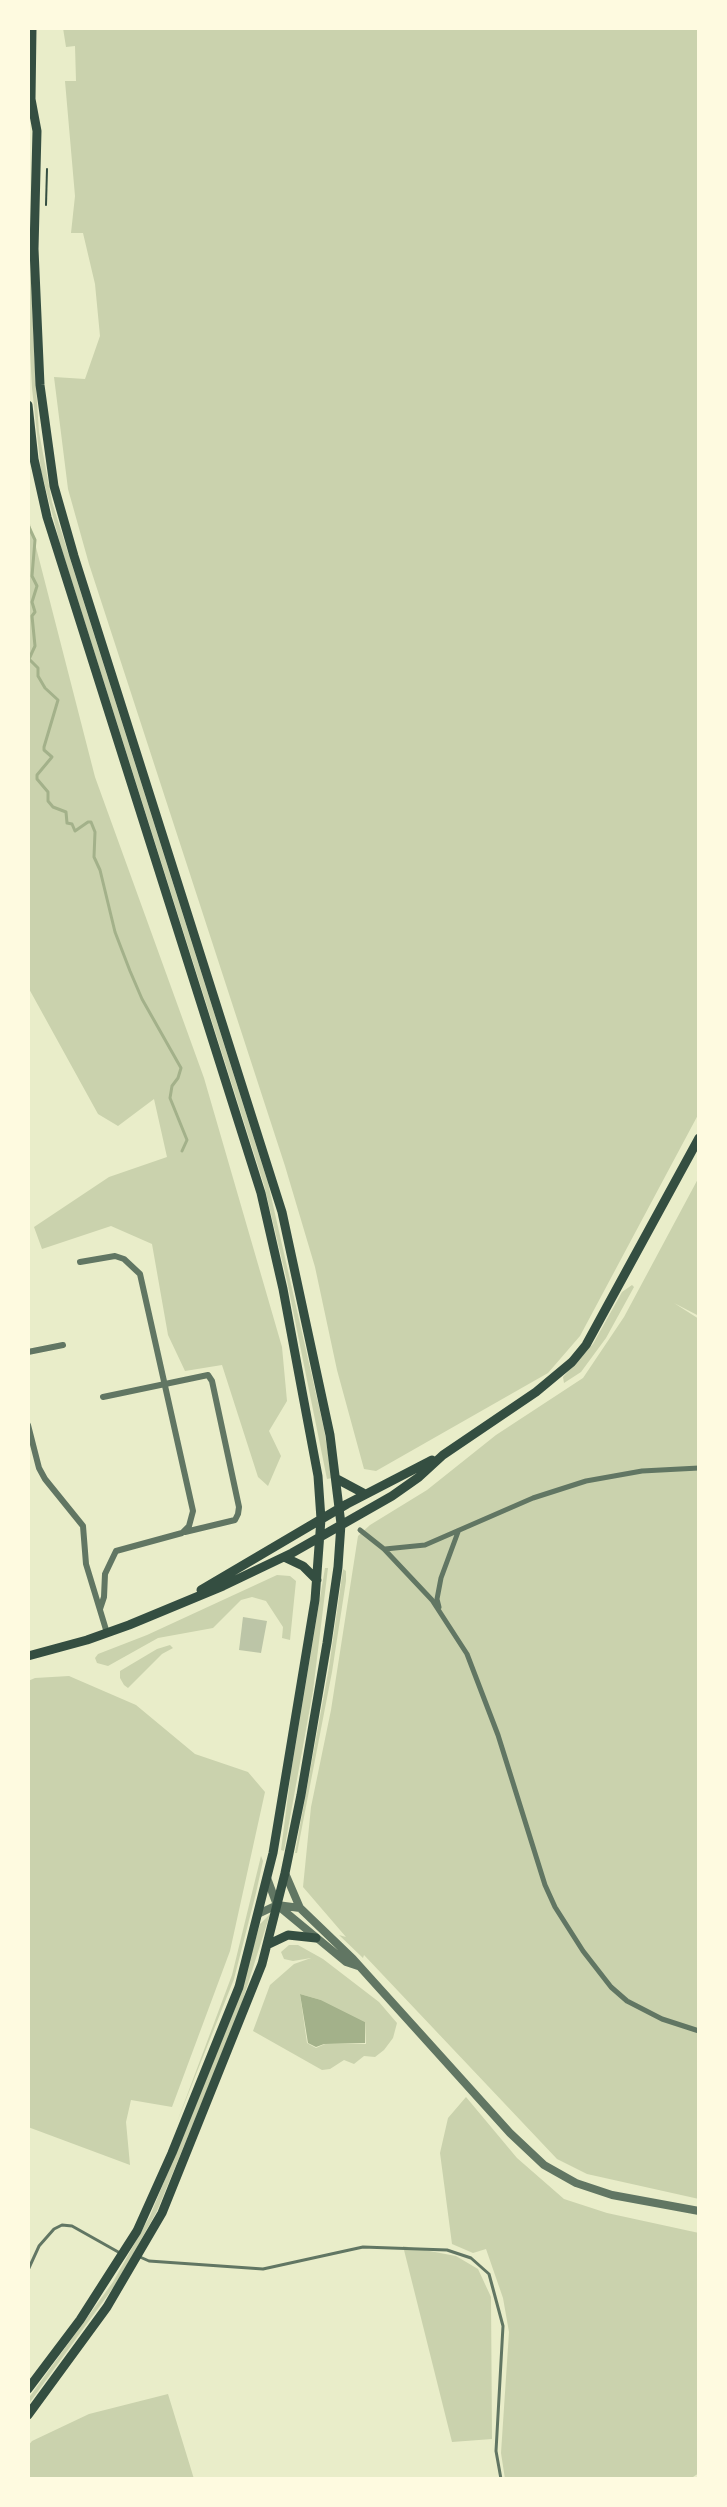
<!DOCTYPE html>
<html>
<head>
<meta charset="utf-8">
<style>
  body { margin:0 }
  #map { position:relative; width:727px; height:2507px; overflow:hidden; background:#e9edc9; font-family:Ubuntu,sans-serif }
  canvas { display:block }
  .frame { position:absolute; inset:0; border:30px solid #fefae0; pointer-events:none }
</style>
</head>
<body>
<div id="map">
<canvas width="727" height="2507"></canvas>
<div class="frame"></div>
</div>
<script>
const ctx = document.querySelector('canvas').getContext('2d');
ctx.lineJoin = 'round';
function fillPath(path, color) {
  ctx.fillStyle = color;
  ctx.fill(path, 'evenodd');
}
function shape(rows) {
  const path = new Path2D();
  for (const r of rows) {
    path.moveTo(r[0], r[1]);
    for (let i = 2; i < r.length; i += 2) path.lineTo(r[i], r[i + 1]);
  }
  return path;
}
function trace(path, color, width, dash) {
  ctx.strokeStyle = color;
  ctx.lineWidth = width;
  ctx.lineCap = dash ? 'butt' : 'round';
  ctx.setLineDash(dash || []);
  ctx.stroke(path);
}
fillPath(shape([
  [63,28,699,28,699,1113,580,1336,548,1373,376,1471,364,1469,337,1370,315,1267,285,1166,89,564,68,489,54,377,85,379,100,336,95,284,83,233,71,233,75,196,65,81,76,81,75,46,66,47],
  [30,129,28,219,36,388,39,432,52,502,268,1183,324,1429,332,1478,327,1479,287,1281,264,1185,61,547,41,471,32,388,28,312,28,130],
  [30,494,28,516,95,777,204,1078,282,1347,287,1401,269,1431,281,1456,268,1486,258,1477,222,1365,185,1371,168,1335,152,1244,111,1226,42,1249,34,1227,109,1177,167,1157,154,1099,118,1126,98,1114,28,987,28,495],
  [699,1177,699,1316,674,1303,699,1319,699,2199,587,2174,557,2159,364,1955,363,1958,339,1935,346,1937,303,1887,311,1807,331,1710,358,1536,370,1525,427,1490,496,1435,583,1378,624,1317],
  [632,1285,634,1287,606,1338,581,1372,564,1383,563,1377,593,1344,622,1292],
  [325,1568,328,1568,313,1691,284,1851,281,1850,291,1772],
  [343,1569,346,1571,346,1581,332,1672,297,1853,295,1853,329,1667],
  [277,1575,290,1576,296,1581,290,1640,282,1638,283,1627,266,1601,252,1597,241,1600,213,1628,158,1638,108,1666,97,1663,95,1658,98,1654,147,1635],
  [170,1645,173,1648,162,1654,128,1688,124,1685,120,1678,120,1671,157,1649],
  [69,1676,136,1705,195,1754,248,1772,265,1792,230,1951,172,2107,131,2100,126,2122,130,2165,28,2127,28,1681,35,1678],
  [261,1856,263,1861,256,1893,234,1979,177,2122,232,1975],
  [270,1914,238,2015,157,2211,118,2281,28,2405,28,2399,113,2282,150,2216,234,2011,260,1924],
  [289,1945,298,1945,323,1959,379,2002,397,2023,393,2038,384,2050,375,2057,364,2056,354,2064,344,2060,330,2069,322,2070,253,2031,270,1985,294,1964,311,1958,293,1961,284,1959,281,1952],
  [300,1994,321,2000,365,2022,366,2044,325,2044,316,2048,307,2043],
  [466,2097,517,2158,564,2199,607,2213,699,2233,699,2473,690,2479,505,2479,501,2453,509,2332,503,2298,486,2249,473,2253,452,2244,440,2153,448,2118],
  [403,2246,456,2256,478,2269,491,2297,492,2439,452,2442],
  [168,2394,194,2479,28,2479,28,2446,32,2441,89,2414]
]), '#cad2ad');
fillPath(shape([
  [300,1994,321,2000,365,2022,365,2043,324,2044,316,2047,308,2043]
]), '#a3b18a');
trace(shape([
  [28,525,35,540,32,576,37,586,32,602,35,612,32,616,35,646,29,659,38,668,38,676,45,688,58,700,44,747,44,750,52,757,37,775,37,779,48,792,48,801,53,807,66,812,67,823,72,824,75,831,88,822,91,822,95,832,94,857,100,870,115,932,130,971,142,999,181,1068,178,1078,172,1086,170,1098,187,1140,182,1151]
]), '#a3b18a', 3);
fillPath(shape([
  [243,1617,267,1621,261,1653,239,1650]
]), '#bcc5a7');
trace(shape([
  [46,205,47,169]
]), '#344e41', 2);
trace(shape([
  [140,2257,149,2261,263,2269,363,2247,447,2250,471,2258,489,2274,503,2326,496,2451,501,2479],
  [28,2270,39,2246,54,2229,62,2225,72,2226,120,2253]
]), '#617663', 3);
trace(shape([
  [360,1530,384,1549,432,1600,467,1654,498,1735,545,1885,555,1907,583,1951,611,1987,627,2001,662,2019,699,2031],
  [385,1549,425,1545,533,1498,586,1481,642,1471,699,1468],
  [439,1607,437,1599,441,1578,458,1532]
]), '#617663', 5);
trace(shape([
  [80,1262,115,1256,124,1259,140,1274,193,1511,189,1526,182,1533,116,1551,105,1574,104,1597,100,1609],
  [28,1352,63,1345],
  [103,1397,208,1375,212,1381,239,1507,238,1514,235,1520,185,1532],
  [28,1425,39,1468,45,1479,83,1526,86,1564,107,1633]
]), '#617663', 6);
trace(shape([
  [285,1873,300,1908,353,1959,510,2133,544,2165,576,2183,612,2195,699,2211],
  [267,1878,277,1905,346,1962,358,1966],
  [258,1914,277,1905,300,1908]
]), '#617663', 8);
trace(shape([
  [28,405,34,459,47,517,261,1193,283,1289,302,1391,318,1476,321,1519,315,1600,273,1853,239,1987,172,2153,137,2231,80,2320,28,2389],
  [337,1479,365,1494],
  [284,1557,303,1566,317,1580],
  [201,1590,347,1504,432,1460],
  [28,1656,87,1640,129,1625,223,1586,292,1553,392,1496,419,1477,443,1455,536,1392,572,1362,586,1345,699,1138],
  [269,1944,288,1935,316,1938],
  [28,2415,107,2307,162,2213,262,1964,285,1873,301,1795,327,1643,338,1567,341,1524,330,1435,282,1212,74,556,54,486,40,385,34,249,37,131,31,99,32,28]
]), '#344e41', 9);
</script>
</body>
</html>
